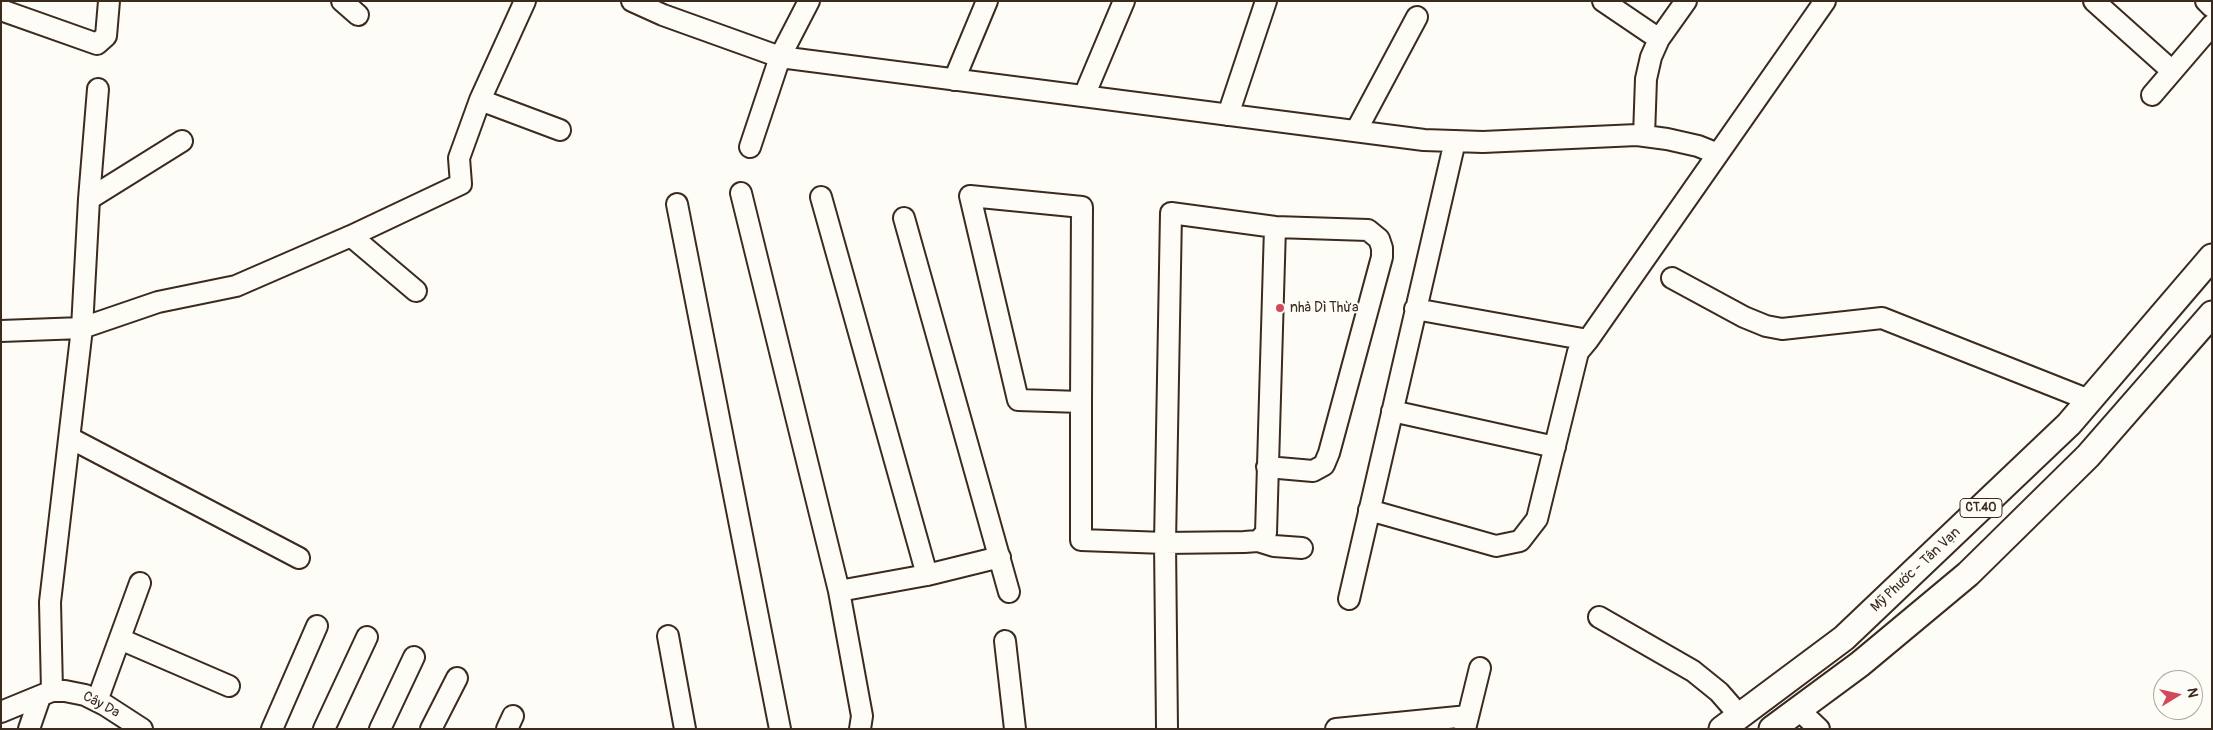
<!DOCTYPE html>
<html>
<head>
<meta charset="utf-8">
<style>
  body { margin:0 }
  #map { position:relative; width:2213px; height:730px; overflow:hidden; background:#fdfcf7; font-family:Pangolin,sans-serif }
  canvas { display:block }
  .frame { position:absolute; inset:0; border:2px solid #3b2a1e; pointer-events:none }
  .north { position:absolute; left:2153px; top:670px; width:50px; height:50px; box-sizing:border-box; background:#fdfcf7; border:1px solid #afa8a0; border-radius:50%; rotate:81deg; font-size:14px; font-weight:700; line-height:20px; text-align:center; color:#3b2a1e }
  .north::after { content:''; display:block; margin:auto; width:18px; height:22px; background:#d1495b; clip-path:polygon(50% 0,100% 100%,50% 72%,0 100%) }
</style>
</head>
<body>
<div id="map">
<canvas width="2213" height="730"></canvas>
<div class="frame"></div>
<div class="north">N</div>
</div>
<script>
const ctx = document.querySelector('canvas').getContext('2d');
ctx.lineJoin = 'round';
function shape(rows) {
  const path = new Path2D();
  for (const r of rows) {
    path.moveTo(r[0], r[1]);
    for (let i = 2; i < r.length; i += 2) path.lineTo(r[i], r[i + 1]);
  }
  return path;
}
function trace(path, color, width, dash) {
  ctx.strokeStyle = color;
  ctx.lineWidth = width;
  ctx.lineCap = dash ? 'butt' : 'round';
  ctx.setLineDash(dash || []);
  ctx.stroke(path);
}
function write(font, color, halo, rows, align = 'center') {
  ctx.font = font + ' Pangolin,sans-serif';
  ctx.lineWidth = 4;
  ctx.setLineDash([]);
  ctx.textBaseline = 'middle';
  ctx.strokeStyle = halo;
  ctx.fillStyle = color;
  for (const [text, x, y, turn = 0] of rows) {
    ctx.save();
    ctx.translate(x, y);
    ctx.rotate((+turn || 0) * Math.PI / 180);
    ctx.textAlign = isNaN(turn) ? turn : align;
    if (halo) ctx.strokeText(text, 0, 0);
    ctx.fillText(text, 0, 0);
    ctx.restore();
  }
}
const minor = shape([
  [342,1,358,15],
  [632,1,663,15,780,57,1424,140,1483,142,1637,135,1667,139,1698,146,1718,154],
  [1603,1,1659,39],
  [2094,1,2171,70],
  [2206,1,2212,7],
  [1,10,97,44,106,36,109,1],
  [954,80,987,1],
  [2152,95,2212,25],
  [1084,96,1124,1],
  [480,100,560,130],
  [1228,115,1266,1],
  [1356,131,1417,17],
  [1644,136,1646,79,1651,57,1659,39,1686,1],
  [750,147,780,57,809,1],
  [741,193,839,591,862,716,860,729],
  [821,197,927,575],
  [89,199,182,141],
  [677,204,780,729],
  [904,218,1009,592],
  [351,236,461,184,459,158,480,100,525,1],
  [1672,278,1744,317,1766,326,1782,329,1882,318,2089,400],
  [1415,309,1588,340],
  [1,331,82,328,158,302,236,286,351,236,416,291],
  [1081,402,1018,400,970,196,1082,207,1081,402,1081,540,1165,543,1244,542,1258,541,1266,533,1275,227],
  [1392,411,1555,447],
  [70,438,299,558],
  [1369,510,1496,546,1520,541,1537,519,1578,352,1588,340,1825,1],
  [1258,541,1274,546,1302,548],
  [839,591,927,575,1000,557],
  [1349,599,1455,141],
  [1599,617,1693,671,1719,692,1740,716],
  [668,636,685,729],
  [120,639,229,686],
  [1005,641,1015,729],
  [52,691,50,602,82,328,89,199,98,89],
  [97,701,140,583],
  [1798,709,1819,729],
  [1,712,52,691,65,691,85,695,105,705,142,729],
  [29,729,40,697],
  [272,729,317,626],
  [324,729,367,637],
  [380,729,414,657],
  [431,729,457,678],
  [507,729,513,716],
  [1167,729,1165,543,1171,213,1275,227,1368,230,1379,239,1382,248,1382,257,1329,453,1324,465,1313,471,1267,467],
  [1336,729,1468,716],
  [1465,729,1480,668]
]);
const major = shape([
  [1722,729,1844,638,2069,424,2212,257],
  [1772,729,1860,664,1968,574,2088,456,2212,314]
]);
trace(minor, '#3b2a1e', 24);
trace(major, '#3b2a1e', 29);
trace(minor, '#fdfcf7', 20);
trace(major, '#fdfcf7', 25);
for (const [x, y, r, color] of [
  [1280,308,5,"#d1495b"]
]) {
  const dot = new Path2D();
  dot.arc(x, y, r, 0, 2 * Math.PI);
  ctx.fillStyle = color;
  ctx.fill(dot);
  trace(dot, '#fdfcf7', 2);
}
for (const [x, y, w] of [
  [1981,508,42]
]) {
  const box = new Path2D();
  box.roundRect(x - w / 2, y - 9.5, w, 19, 4);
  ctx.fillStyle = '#fdfcf7';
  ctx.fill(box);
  trace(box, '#3b2a1e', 1);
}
write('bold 12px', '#3b2a1e', null, [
  ["CT.40",1981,508]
]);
write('14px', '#3b2a1e', '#fdfcf7', [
  ["nhà Dì Thừa",1290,308]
], 'left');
write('14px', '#3b2a1e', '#fdfcf7', [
  ["Mỹ Phước - Tân Vạn",1916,570,-43],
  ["Cây Da",101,705,28]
]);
</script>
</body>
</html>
